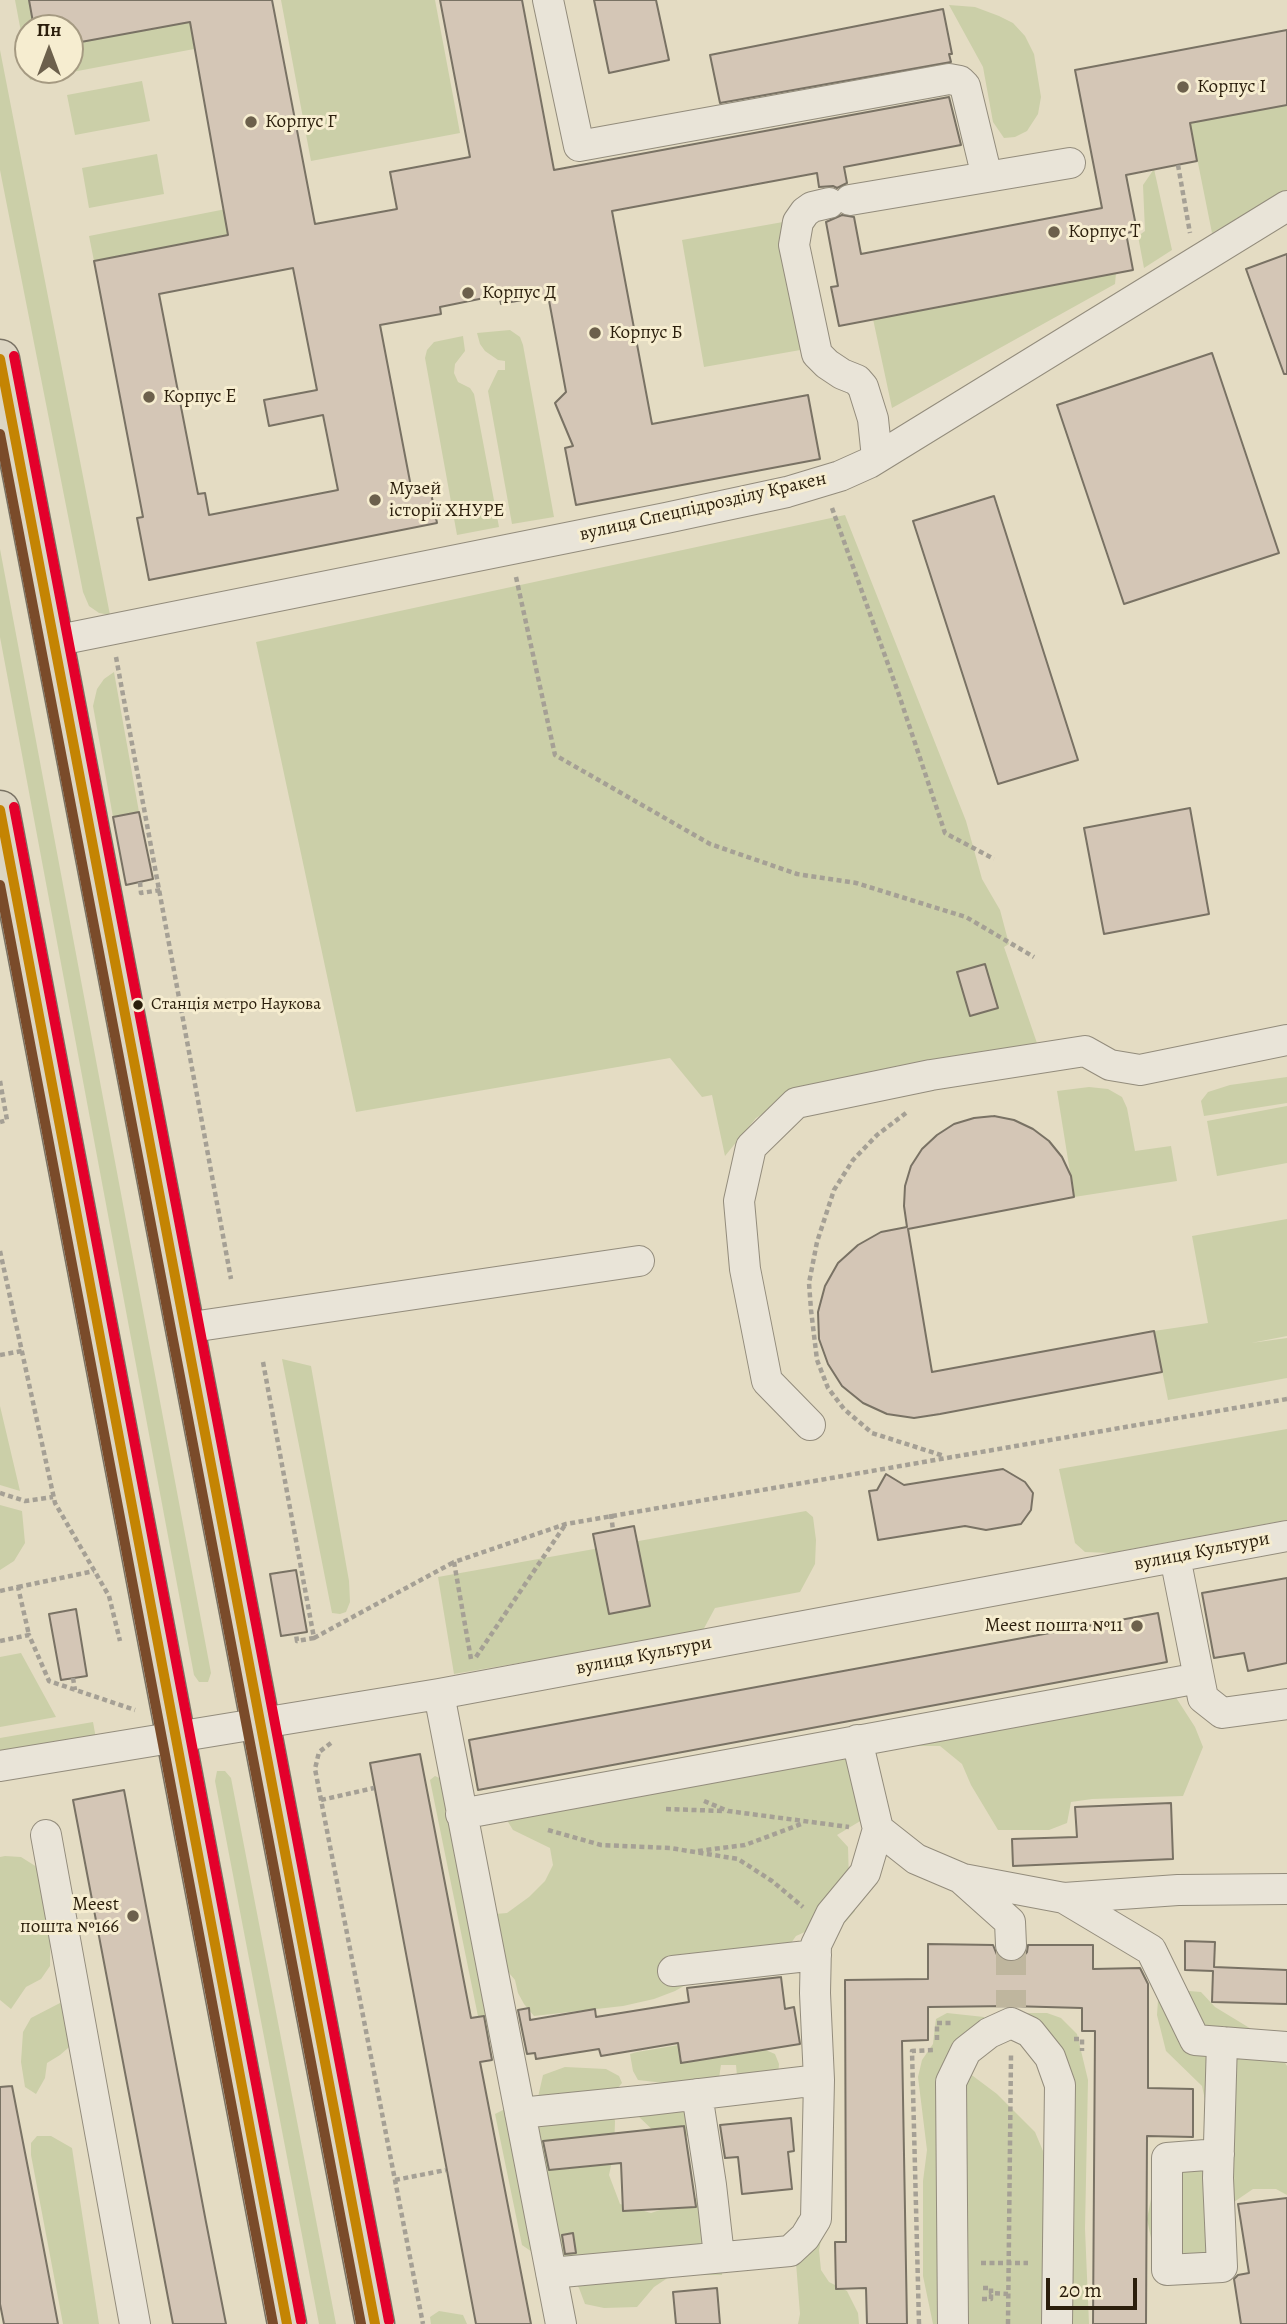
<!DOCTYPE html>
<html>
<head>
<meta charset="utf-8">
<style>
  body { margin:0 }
  #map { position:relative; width:1287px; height:2324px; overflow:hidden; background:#e4dcc3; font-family:Alegreya,serif }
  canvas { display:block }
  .north { position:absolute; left:14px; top:14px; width:70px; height:70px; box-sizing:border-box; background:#f6edd0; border:2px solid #a59a82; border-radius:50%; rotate:0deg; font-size:19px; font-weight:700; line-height:28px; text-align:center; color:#2b1e0c }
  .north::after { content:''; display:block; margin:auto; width:24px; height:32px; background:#6c604c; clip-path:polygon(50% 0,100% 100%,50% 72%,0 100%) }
  .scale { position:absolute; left:1046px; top:2278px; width:91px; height:32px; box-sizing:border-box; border:4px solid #2b1e0c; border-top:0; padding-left:9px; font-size:21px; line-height:24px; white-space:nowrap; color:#2b1e0c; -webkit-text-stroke:5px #f6edd0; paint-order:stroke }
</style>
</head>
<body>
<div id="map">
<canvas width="1287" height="2324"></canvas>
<div class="north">Пн</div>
<div class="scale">20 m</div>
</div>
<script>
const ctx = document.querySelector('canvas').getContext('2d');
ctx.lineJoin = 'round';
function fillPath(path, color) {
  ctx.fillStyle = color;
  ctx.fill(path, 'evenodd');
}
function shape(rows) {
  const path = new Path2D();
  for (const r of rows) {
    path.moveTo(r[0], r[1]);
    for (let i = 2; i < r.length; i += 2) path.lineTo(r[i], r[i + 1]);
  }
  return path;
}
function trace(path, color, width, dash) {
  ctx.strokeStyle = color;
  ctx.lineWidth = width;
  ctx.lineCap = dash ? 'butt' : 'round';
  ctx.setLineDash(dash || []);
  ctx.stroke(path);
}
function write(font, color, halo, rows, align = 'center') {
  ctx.font = font + ' Alegreya,serif';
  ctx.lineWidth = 6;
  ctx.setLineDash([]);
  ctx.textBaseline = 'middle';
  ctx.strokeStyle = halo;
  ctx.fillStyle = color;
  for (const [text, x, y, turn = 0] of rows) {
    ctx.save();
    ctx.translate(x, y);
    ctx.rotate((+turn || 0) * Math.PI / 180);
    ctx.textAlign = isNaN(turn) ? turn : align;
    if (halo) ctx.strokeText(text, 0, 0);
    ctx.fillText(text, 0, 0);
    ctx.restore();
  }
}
fillPath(shape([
  [15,0,29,0,34,28,28,28,28,70,70,70,70,44,190,22,194,49,30,80],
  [281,0,435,0,460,133,311,161],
  [949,5,975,7,999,16,1013,23,1025,36,1034,54,1041,97,1038,114,1027,131,1015,137,1004,138,993,122,983,67],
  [0,50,110,615,99,613,89,606,83,592,0,170],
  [142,81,150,121,75,135,67,95],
  [1287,105,1287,190,1212,233,1190,123],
  [157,154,164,194,89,208,82,168],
  [1154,169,1172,250,1144,268,1138,236,1145,231,1143,185],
  [231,208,236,234,94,261,89,236],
  [783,222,806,349,704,367,682,240],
  [1116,273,1115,284,892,408,873,319],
  [510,330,520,337,523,345,554,517,512,524,488,391,498,370,505,370,505,361,498,360,485,351,480,344,477,333],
  [463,336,465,351,455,364,454,373,458,382,470,388,474,394,499,527,457,535,425,358,427,350,434,342],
  [845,515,966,821,982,879,1000,910,1009,944,1004,947,1039,1049,795,1095,756,1118,725,1156,712,1095,702,1097,670,1058,356,1112,256,642],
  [0,549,211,1673,208,1682,199,1682,194,1675,0,637],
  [114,672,139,812,113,817,93,706,97,689,104,679],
  [1287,1077,1287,1103,1204,1116,1201,1101,1208,1092,1230,1085],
  [1089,1087,1108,1089,1122,1097,1127,1108,1135,1151,1171,1146,1177,1181,1074,1197,1057,1091],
  [1287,1106,1287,1163,1217,1176,1207,1121],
  [1287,1219,1287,1336,1251,1343,1287,1338,1287,1378,1168,1400,1154,1331,1208,1323,1192,1236],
  [282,1359,311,1366,349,1581,350,1602,346,1612,340,1614,332,1613],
  [0,1406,20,1491,0,1485],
  [1287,1429,1287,1520,1110,1553,1085,1552,1075,1543,1059,1469],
  [0,1505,22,1511,25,1543,14,1561,0,1570],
  [806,1511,813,1517,816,1540,815,1564,800,1592,715,1608,702,1632,454,1674,438,1577],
  [21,1653,56,1717,0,1727,0,1657],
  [1175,1696,1195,1727,1203,1747,1183,1796,1092,1799,1071,1802,1067,1823,1049,1830,998,1830,971,1785,962,1764,940,1746,907,1746],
  [93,1722,97,1744,0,1761,0,1738],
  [874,1728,862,1820,837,1835,848,1847,849,1882,855,1911,842,1926,827,1930,807,1931,796,1936,787,1949,691,1982,675,1991,654,1999,623,2006,534,2016,524,2004,518,1993,515,1980,504,1967,490,2037,482,2036,430,1780,435,1776,462,1788,495,1914,507,1913,529,1897,545,1881,553,1865,550,1848,513,1830,491,1794,548,1788,676,1758,838,1732],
  [217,1771,225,1771,231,1778,336,2324,319,2324,215,1781],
  [5,1856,21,1857,40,1869,51,1892,50,1966,41,1979,26,1987,11,2009,0,2000,0,1857],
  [1189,1991,1201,1992,1215,2007,1271,2041,1287,2066,1287,2195,1276,2189,1253,2189,1234,2202,1227,2265,1155,2257,1147,2219,1154,2184,1206,2141,1207,2109,1202,2086,1166,2051,1157,2015,1158,2000],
  [60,2003,70,2008,76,2041,60,2055,47,2063,45,2078,36,2094,25,2087,21,2062,23,2032,31,2018],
  [947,2013,984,2017,986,2029,965,2070,997,2094,1035,2132,1043,2151,1051,2324,933,2324,923,2276,923,2181,927,2150,918,2077,922,2060,933,2044,936,2019],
  [1026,2013,1047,2013,1061,2018,1077,2034,1088,2080,1085,2229,1089,2324,1068,2324,1063,2110,1022,2020],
  [747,2042,775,2054,779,2064,778,2075,737,2076,736,2065,721,2065,719,2078,690,2086,638,2080,633,2071,630,2054,637,2052,685,2044],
  [565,2067,606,2069,619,2076,622,2083,611,2096,611,2108,615,2121,614,2152,609,2175,620,2204,651,2213,708,2194,724,2246,722,2275,672,2275,654,2287,637,2307,604,2308,585,2304,579,2288,561,2262,535,2254,522,2245,495,2114,511,2106,536,2106,543,2075],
  [690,2090,700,2136,660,2137,636,2114],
  [37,2136,51,2136,72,2148,99,2324,63,2324,31,2155,31,2143],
  [813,2207,823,2231,819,2250,821,2270,829,2282,847,2291,858,2313,859,2324,798,2324,800,2314,794,2237,797,2218],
  [439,2311,463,2315,467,2324,431,2324,430,2317]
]), '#cbcfa8');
const building = shape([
  [29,0,272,0,315,224,397,209,390,172,470,157,440,0,522,0,554,170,949,97,961,145,844,167,847,183,837,188,833,186,819,187,817,173,612,211,652,424,808,395,820,459,576,505,565,448,573,446,555,403,566,392,548,295,501,304,499,295,440,307,441,314,380,325,412,492,430,488,437,523,149,580,137,518,143,517,94,261,228,235,190,22,70,44,70,28,34,28,29,0],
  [293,268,317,390,264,400,269,426,323,415,338,490,209,515,205,493,198,494,159,294,293,268],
  [594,0,656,0,669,60,609,73,594,0],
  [943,9,952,54,949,54,951,62,720,103,710,55,943,9],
  [1287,30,1287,105,1190,123,1197,161,1126,175,1137,231,1126,233,1133,270,839,326,831,287,838,286,826,222,842,215,854,217,861,254,1102,208,1075,70,1287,30],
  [1287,254,1287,374,1284,374,1246,269,1287,254],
  [1212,353,1279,553,1124,604,1057,405,1212,353],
  [994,496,1078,760,998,784,913,521,994,496],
  [1190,808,1209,914,1104,934,1084,828,1190,808],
  [139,812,153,879,126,885,113,817,139,812],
  [985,964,998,1008,970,1016,957,972,985,964],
  [994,1116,1014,1120,1033,1129,1049,1141,1062,1157,1071,1176,1074,1197,908,1229,932,1372,1154,1331,1162,1372,940,1414,914,1418,887,1414,863,1403,842,1386,828,1364,819,1339,818,1312,825,1286,838,1263,858,1245,881,1232,907,1227,904,1206,905,1186,911,1166,922,1149,937,1135,954,1124,974,1118,994,1116],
  [1003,1469,1025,1482,1033,1493,1031,1510,1021,1524,986,1530,965,1526,878,1540,869,1491,877,1490,886,1474,904,1485,1003,1469],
  [634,1526,650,1606,609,1614,593,1534,634,1526],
  [296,1570,307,1632,281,1636,270,1574,296,1570],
  [1287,1578,1287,1663,1248,1671,1244,1653,1214,1658,1202,1593,1287,1578],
  [76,1609,87,1676,61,1680,49,1614,76,1609],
  [1158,1613,1167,1662,478,1790,469,1740,1158,1613],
  [420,1754,471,2018,484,2016,492,2060,480,2062,531,2324,476,2324,370,1763,420,1754],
  [124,1790,206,2222,226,2324,173,2324,73,1800,124,1790],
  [1171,1803,1173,1859,1013,1866,1012,1839,1077,1837,1075,1807,1171,1803],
  [1185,1941,1215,1942,1214,1967,1287,1970,1287,2004,1212,2002,1213,1971,1185,1970,1185,1941],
  [928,1944,993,1945,997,1955,1004,1961,1011,1962,1021,1959,1027,1952,1028,1945,1093,1945,1093,1969,1140,1968,1148,1984,1148,2088,1193,2089,1193,2137,1147,2136,1146,2324,1093,2324,1095,2031,1082,2031,1082,2008,1010,2006,928,2007,928,2040,902,2041,907,2324,867,2324,866,2288,836,2289,835,2242,846,2242,845,1980,928,1979,928,1944],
  [781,1977,785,2009,794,2007,800,2044,681,2063,678,2043,601,2056,599,2049,536,2059,535,2053,527,2054,518,2010,529,2008,530,2020,595,2009,596,2017,689,2002,687,1988,781,1977],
  [12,2086,43,2245,58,2324,4,2324,0,2304,0,2087,12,2086],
  [791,2118,794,2151,788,2152,792,2189,742,2194,738,2157,725,2158,720,2125,791,2118],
  [684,2126,696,2207,623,2211,621,2163,549,2170,543,2141,684,2126],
  [1287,2198,1287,2324,1241,2324,1234,2279,1238,2275,1249,2273,1238,2204,1287,2198],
  [573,2233,576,2253,565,2254,562,2235,573,2233],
  [717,2288,720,2324,676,2324,673,2292,717,2288]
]);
fillPath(building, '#d4c6b6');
trace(building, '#797264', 2);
trace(shape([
  [1011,1945,1011,2007]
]), '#bfb69e', 30, [30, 15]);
const minor = shape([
  [548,0,579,146,949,79,960,81,965,86,987,177],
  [850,200,1070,163],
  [829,203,812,207,805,212,798,222,794,245,817,354,827,364,842,374,857,380,863,387,873,419,877,458],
  [54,641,666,518,787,492,840,476,869,463,1287,206],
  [185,1328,639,1261],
  [810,1425,767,1381,745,1269,739,1201,751,1147,796,1103,931,1075,1085,1051,1110,1065,1140,1070,1287,1040],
  [1175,1557,1203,1698,1222,1713,1287,1704],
  [439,1694,561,2324],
  [857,1740,878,1829,916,1859,963,1879,1064,1898,1151,1950,1195,2040,1287,2047],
  [0,1766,439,1694,1287,1536],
  [461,1814,1199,1678],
  [46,1835,135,2324],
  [963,1880,1010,1922,1011,1945],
  [1064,1898,1178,1890,1287,1889],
  [673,1971,816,1955],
  [1011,2023,1030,2032,1050,2057,1060,2085,1057,2324],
  [697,2094,711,2185,719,2256],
  [520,2113,649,2100,819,2080],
  [1219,2154,1167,2158,1167,2270,1222,2267,1218,2178,1222,2042],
  [551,2273,790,2251,805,2237,816,2219,819,2080,815,1993,816,1945,831,1914,865,1873,878,1829],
  [953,2324,951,2082,966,2051,989,2033,1011,2023]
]);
const major = shape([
  [0,359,375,2324],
  [0,810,287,2324]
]);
trace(minor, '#938c7c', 32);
trace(major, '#797264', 41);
trace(shape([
  [1178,165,1190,233],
  [832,508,898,692,945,833,994,859],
  [516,577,555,755,710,844,797,874,856,883,966,917,1034,957],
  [116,657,231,1279],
  [140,882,141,893,161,890],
  [0,1081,7,1120,0,1122],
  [906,1113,877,1135,853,1160,834,1190,817,1242,809,1283,811,1310,817,1360,828,1388,844,1409,872,1433,944,1456],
  [0,1251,55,1503,109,1596,120,1641],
  [0,1355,22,1351],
  [263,1362,314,1638,297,1641,296,1634],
  [0,1493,25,1501,53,1497],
  [611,1514,613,1530],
  [18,1587,94,1571],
  [0,1591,18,1587,29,1635],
  [314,1638,454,1562],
  [0,1641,29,1635,49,1681,135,1710],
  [476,1657,565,1525],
  [471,1659,454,1562,566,1524,1287,1399],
  [73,1678,75,1690],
  [331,1743,319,1752,315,1769,423,2324],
  [321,1800,374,1788],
  [704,1801,728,1811,849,1827],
  [666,1809,723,1811],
  [548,1830,601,1845,670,1848,738,1859,772,1881,803,1907],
  [698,1851,745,1845,804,1823],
  [1074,2039,1082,2039,1082,2051],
  [937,2040,937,2023,953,2023],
  [395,2180,446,2170],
  [981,2263,1028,2263],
  [983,2288,991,2288,991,2293,1008,2294],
  [982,2299,991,2299,991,2293],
  [919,2324,912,2051,935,2050],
  [1008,2324,1011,2055]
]), '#a5a095', 4.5, [5, 3.5]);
trace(minor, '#e9e4d8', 30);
trace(major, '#dcd5c3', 38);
trace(shape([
  [0,359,375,2324],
  [0,810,287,2324]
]), '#c48403', 10);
trace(shape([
  [0,434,361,2324],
  [0,885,273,2324]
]), '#7a4b2a', 10);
trace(shape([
  [14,356,389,2321],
  [14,807,301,2321]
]), '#e4002b', 10);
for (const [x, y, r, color] of [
  [1183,87,7,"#6c604c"],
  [251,122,7,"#6c604c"],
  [1054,232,7,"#6c604c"],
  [468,293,7,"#6c604c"],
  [595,333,7,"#6c604c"],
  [149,397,7,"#6c604c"],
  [375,500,7,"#6c604c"],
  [138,1005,6,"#2b1e0c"],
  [1137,1626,7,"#6c604c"],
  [133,1916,7,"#6c604c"]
]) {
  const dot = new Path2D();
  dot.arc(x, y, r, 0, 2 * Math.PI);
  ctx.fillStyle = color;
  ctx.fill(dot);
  trace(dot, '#f6edd0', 2.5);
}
write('17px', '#2b1e0c', '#f6edd0', [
  ["Станція метро Наукова",151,1005]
], 'left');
write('19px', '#2b1e0c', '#f6edd0', [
  ["Корпус І",1197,87],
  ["Корпус Г",265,122],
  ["Корпус T",1068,232],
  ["Корпус Д",482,293],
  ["Корпус Б",609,333],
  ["Корпус E",163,397],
  ["Музей",389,489],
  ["історії ХНУРЕ",389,511],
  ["Meest пошта №11",1123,1626,"right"],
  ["Meest",119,1905,"right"],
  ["пошта №166",119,1927,"right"]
], 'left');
write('19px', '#2b1e0c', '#f6edd0', [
  ["вулиця Спецпідрозділу Кракен",703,507,-13],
  ["вулиця Культури",1202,1552,-11],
  ["вулиця Культури",644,1656,-11]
]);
</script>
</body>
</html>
